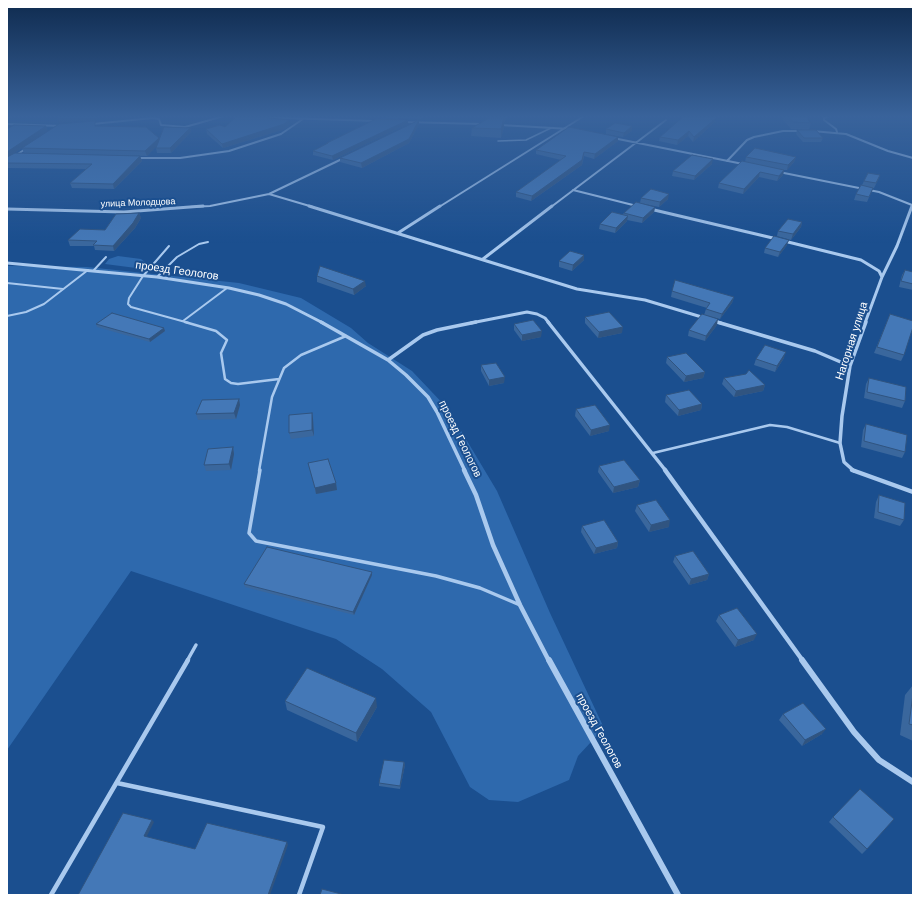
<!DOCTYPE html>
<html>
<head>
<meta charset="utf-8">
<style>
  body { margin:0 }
  #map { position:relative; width:920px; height:902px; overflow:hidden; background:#1b4f8f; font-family:Helvetica,sans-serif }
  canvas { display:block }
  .frame { position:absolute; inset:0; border:8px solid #fff; pointer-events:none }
</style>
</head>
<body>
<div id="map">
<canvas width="920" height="902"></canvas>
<div class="frame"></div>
</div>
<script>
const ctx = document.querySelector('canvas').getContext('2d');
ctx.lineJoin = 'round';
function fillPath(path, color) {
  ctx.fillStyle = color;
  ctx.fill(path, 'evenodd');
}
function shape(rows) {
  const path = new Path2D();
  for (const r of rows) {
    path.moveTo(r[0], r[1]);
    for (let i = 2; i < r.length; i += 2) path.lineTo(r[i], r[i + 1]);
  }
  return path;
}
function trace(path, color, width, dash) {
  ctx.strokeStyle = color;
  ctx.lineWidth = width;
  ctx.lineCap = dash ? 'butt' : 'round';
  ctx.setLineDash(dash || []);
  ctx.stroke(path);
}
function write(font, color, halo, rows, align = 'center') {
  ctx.font = font + ' Helvetica,sans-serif';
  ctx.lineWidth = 4;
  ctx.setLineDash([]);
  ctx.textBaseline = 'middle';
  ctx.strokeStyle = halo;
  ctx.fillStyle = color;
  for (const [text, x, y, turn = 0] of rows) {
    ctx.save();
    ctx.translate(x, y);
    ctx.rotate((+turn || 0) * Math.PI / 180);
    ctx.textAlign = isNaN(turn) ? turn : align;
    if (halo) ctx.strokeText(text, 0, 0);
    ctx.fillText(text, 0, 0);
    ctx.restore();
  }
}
fillPath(shape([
  [118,256,141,259,145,262,143,266,136,268,105,264,109,259],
  [7,266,87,267,239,283,301,298,351,328,368,343,412,371,448,409,497,491,550,613,604,728,578,756,569,780,518,802,489,800,470,787,431,712,382,669,336,639,131,571,7,750]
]), '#2e69ad');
trace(shape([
  [498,141,526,140,551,128]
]), '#a9c9ee', 1.5);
trace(shape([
  [169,246,143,276,129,298,128,304,131,307,189,323],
  [94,270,106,257],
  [157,277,177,257,199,244,208,242],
  [7,283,63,289],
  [7,316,26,312,44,304,88,270],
  [183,321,227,288]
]), '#a9c9ee', 2);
trace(shape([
  [185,322,216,331,227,340,221,353,225,379,231,383,238,384,279,379],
  [653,453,770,425,787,427,840,443],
  [259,471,272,397,284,368,301,355,346,336]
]), '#a9c9ee', 2.5);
trace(shape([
  [260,470,249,533,256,541,436,576,480,588,520,605],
  [187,661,196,645]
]), '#a9c9ee', 3.5);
trace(shape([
  [117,783,323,827,299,895],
  [51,895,188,660]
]), '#a9c9ee', 4.5);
trace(shape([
  [232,116,241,117],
  [829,116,824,118,824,120,836,129,837,132],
  [254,117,375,121],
  [404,122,483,124],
  [7,124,61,126],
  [92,124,153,118,159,119,161,125,185,127,224,116],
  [500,125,571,129],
  [812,131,846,134,888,151,913,158],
  [613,138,743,164],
  [135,158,180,158,229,151,281,134,303,119],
  [7,161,27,148],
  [727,161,747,140,754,137,783,131,801,131],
  [779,172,879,192,912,205],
  [573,190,637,206],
  [269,194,313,207],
  [189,207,210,206,269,194,344,158],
  [439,207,584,116],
  [551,207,666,120],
  [912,207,913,205]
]), '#a9c9ee', 2);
trace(shape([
  [309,206,577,289,645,300,705,318],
  [7,209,124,212,203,206],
  [650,209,777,239],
  [398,233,440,206],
  [784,241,861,260,879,271,882,277],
  [483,259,552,206],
  [7,263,157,277,229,288,259,295,286,304,323,323],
  [713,321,721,323],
  [471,323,527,312,537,314,545,318,549,323],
  [865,323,882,277,897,246,912,206]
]), '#a9c9ee', 3);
trace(shape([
  [321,322,388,360,406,375,428,397,437,412,465,471],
  [548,322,666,471],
  [717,322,815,351,850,366],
  [388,360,423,335,437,330,476,322],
  [854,471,844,462,840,443,842,416,850,366,866,322]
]), '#a9c9ee', 3.5);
trace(shape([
  [464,470,476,495,493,545,520,605,549,661],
  [665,470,803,661],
  [852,470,913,492]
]), '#a9c9ee', 4.5);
trace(shape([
  [549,660,678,895],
  [802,660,854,732,879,760,913,782]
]), '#a9c9ee', 6);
fillPath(shape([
  [386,116,423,116,422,119,386,118],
  [499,116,507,116,505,122,504,122,504,127,501,138,471,136,472,128,498,118,498,117],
  [784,116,805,116,811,123,809,130,791,129,783,120],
  [419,120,419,124,409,143,362,168,340,162,340,158],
  [715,122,693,142,688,136,677,145,659,141,660,137],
  [408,124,333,160,313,155,313,151,327,144,327,143],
  [290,125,285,129,223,148,207,134,206,129,225,127],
  [632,126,632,131,623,137,606,134,606,129],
  [190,128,191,132,171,153,157,153,156,148,157,145,147,156,24,153,22,148,159,138,159,140],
  [7,129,48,131,14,153,140,156,142,161,114,189,72,188,70,183,86,169,7,168],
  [797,130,823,138,821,142,803,142,796,134],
  [618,137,618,141,594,159,584,156,582,165,531,201,516,197,516,192,561,160,536,154,536,150],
  [746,157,796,157,794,162,787,170,784,170,783,175,777,181,759,177,743,194,718,188,719,183,745,162],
  [712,164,694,180,672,176,673,171],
  [880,175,878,180,874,188,873,188,867,202,854,200,856,194,862,185,864,181],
  [641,198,668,199,659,207,640,203],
  [655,207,654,212,642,223,627,220,627,221,615,233,599,229,600,224,623,214,624,213],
  [139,213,141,218,135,228,114,251,95,250,94,246,70,246,68,240,105,230],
  [802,222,801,227,791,240,777,236,778,231],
  [787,245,778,257,764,253,765,248],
  [584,255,584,260,572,271,559,267,559,261],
  [905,270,913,272,913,290,899,287,902,275],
  [317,276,366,286,354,295,317,282],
  [672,291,734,297,732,303,720,319,704,315,706,309,707,308,671,297],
  [890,314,904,355,901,361,874,353],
  [585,317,622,333,598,338,585,323],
  [96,324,164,328,165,331,150,342,97,327],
  [514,324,541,337,522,341,514,330],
  [717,325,705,341,688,336,689,330],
  [667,357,705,372,703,378,684,382,666,363],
  [784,358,775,372,754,365,756,359],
  [481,365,504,383,489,386,481,371],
  [724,378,765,385,763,391,734,397,722,384],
  [869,378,905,401,902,408,864,398,866,384],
  [666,395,702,404,701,410,678,416,665,402],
  [239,399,240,405,236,419,198,420,196,414],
  [576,409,609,431,590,436,575,416],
  [312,413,313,419,314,436,291,439,289,433],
  [866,424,905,452,902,458,861,447,863,430],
  [233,447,234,454,231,470,206,471,204,465],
  [308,463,336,483,337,490,316,494],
  [599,466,640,480,638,487,613,493,598,472],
  [879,495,904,520,900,526,874,518,876,502],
  [637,505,669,527,649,532,635,511],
  [582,526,618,542,617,548,594,554,581,532],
  [675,556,709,574,707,580,689,585,673,562],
  [372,572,372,575,354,615,245,587,244,584],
  [719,615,754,640,735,647,716,621],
  [913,685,913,741,900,735,905,695],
  [285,701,377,707,357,742,287,710],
  [783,714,822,734,802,746,779,720],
  [404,762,405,765,400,789,379,786,379,783],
  [833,817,867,849,862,854,829,822]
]), '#3a679d');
fillPath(shape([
  [7,116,14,116,7,120],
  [91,116,97,116,97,120,59,123,57,119],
  [504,118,504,127,501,138,501,129],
  [716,118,715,122,693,142,694,137],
  [289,120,290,125,285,129,223,148,222,144],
  [408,120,408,124,333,160,332,156],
  [419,120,419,124,409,143,362,168,361,163],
  [46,126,48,131,7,158,7,152],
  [632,126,632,131,623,137,624,133],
  [190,128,191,132,171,153,170,148],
  [689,131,688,136,677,145,678,140],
  [618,137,618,141,594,159,595,154],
  [159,138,160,143,147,156,145,151],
  [584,152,582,165,531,201,532,196],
  [140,156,142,161,114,189,113,184],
  [796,157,794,162,787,170,788,165],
  [713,159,712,164,694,180,695,176],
  [784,170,783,175,777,181,779,176],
  [760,172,759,177,743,194,744,189],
  [669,194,668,199,659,207,660,202],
  [655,207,654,212,642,223,643,218],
  [139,213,141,218,135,228,114,251,113,246],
  [628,216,627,221,615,233,616,228],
  [802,222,801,227,791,240,793,234],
  [789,240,787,245,778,257,780,252],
  [584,255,584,260,572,271,573,265],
  [365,281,366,286,354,295,353,289],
  [734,297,732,303,720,319,722,314],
  [718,319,717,325,705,341,706,336],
  [623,327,622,333,598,338,599,332],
  [164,328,165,331,150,342,149,339],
  [542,331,541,337,522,341,522,335],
  [786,352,784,358,775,372,777,366],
  [705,372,703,378,684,382,686,376],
  [505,377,504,383,489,386,489,380],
  [765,385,763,391,734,397,736,391],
  [239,399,240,405,236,419,234,413],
  [702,404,701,410,678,416,679,410],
  [312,413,313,419,314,436,312,430],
  [610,425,609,431,590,436,591,430],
  [233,447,234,454,231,470,229,464],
  [640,480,638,487,613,493,614,487],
  [336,483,337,490,316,494,315,488],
  [670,520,669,527,649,532,651,525],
  [618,542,617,548,594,554,596,548],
  [372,572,372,575,354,615,353,612],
  [709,574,707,580,689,585,691,579],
  [757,634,754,640,735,647,738,640],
  [376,698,377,707,357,742,356,733],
  [826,729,822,734,802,746,805,740],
  [404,762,405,765,400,789,400,786],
  [152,820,154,822,146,838,144,836],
  [287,842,288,845,270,895,268,895]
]), '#305480');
const building = shape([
  [60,116,91,116,57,119,60,116],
  [237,116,250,116,289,120,284,124,222,144,206,129,220,125,225,127,237,116],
  [499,116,506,116,505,118,498,117,499,116],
  [684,116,705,116,716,118,694,137,689,131,678,140,660,137,684,116],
  [788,116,805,116,811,123,793,122,788,116],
  [489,118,504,118,501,129,472,128,489,118],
  [376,119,408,120,332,156,313,151,328,143,327,143,376,119],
  [416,120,419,120,409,139,361,163,340,158,415,122,416,120],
  [95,121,95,126,146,127,159,138,145,151,22,148,59,124,95,121],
  [615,123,632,126,624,133,606,129,615,123],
  [14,125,46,126,7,152,7,129,14,125],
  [164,127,190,128,170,148,156,148,164,127],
  [569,127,618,137,595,154,584,152,582,160,532,196,516,192,566,156,536,150,569,127],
  [797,130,816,130,823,138,804,138,797,130],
  [755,148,796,157,788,165,746,157,755,148],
  [15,153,140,156,113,184,70,183,92,164,7,163,7,157,15,153],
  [692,155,713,159,695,176,673,171,692,155],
  [742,161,784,170,779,176,760,172,744,189,719,183,742,161],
  [868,173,880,175,876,183,864,181,868,173],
  [861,185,873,188,869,197,856,194,861,185],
  [651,189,669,194,660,202,641,198,651,189],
  [636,202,655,207,643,218,624,213,636,202],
  [612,212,628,216,616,228,600,224,612,212],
  [139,213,133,223,113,246,93,245,97,241,68,240,80,229,105,230,116,214,139,213],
  [788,219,802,222,793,234,778,231,788,219],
  [774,236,789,240,780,252,765,248,774,236],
  [570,251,584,255,573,265,559,261,570,251],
  [320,266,365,281,353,289,317,276,320,266],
  [905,270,913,272,913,284,901,281,905,270],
  [675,280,734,297,722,314,706,309,710,303,672,291,675,280],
  [609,312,623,327,599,332,585,317,609,312],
  [112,313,164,328,149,339,96,324,112,313],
  [702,314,718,319,706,336,689,330,702,314],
  [890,314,913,321,913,327,904,355,877,347,890,314],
  [533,320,542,331,522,335,514,324,533,320],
  [765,345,786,352,777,366,756,359,765,345],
  [686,353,705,372,686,376,667,357,686,353],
  [496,363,505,377,489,380,481,365,496,363],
  [749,370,765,385,736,391,724,378,746,374,749,370],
  [869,378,906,387,905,401,867,392,869,378],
  [689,390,702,404,679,410,666,395,689,390],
  [239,399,234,413,196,414,202,400,239,399],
  [595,405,610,425,591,430,576,409,595,405],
  [312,413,312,430,289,433,289,415,312,413],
  [866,424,907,435,905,452,864,441,866,424],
  [233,447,229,464,204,465,208,449,233,447],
  [328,459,336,483,315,488,308,463,328,459],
  [624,460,640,480,614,487,599,466,624,460],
  [879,495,905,503,904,520,878,512,879,495],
  [656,500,670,520,651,525,637,505,656,500],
  [604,520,618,542,596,548,582,526,604,520],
  [267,547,372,572,353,612,244,584,267,547],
  [693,551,709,574,691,579,675,556,693,551],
  [737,608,757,634,738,640,719,615,737,608],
  [307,668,376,698,356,733,285,701,307,668],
  [913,694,913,725,909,724,913,694],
  [803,703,826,729,805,740,783,714,803,703],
  [384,760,404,762,400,786,379,783,384,760],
  [860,789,894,819,867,849,833,817,860,789],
  [123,813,152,820,144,836,195,849,207,823,287,842,268,895,78,895,123,813],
  [322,889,345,895,320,895,322,889]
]);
fillPath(building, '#4478b7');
trace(building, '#305480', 1);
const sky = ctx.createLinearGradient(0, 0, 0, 243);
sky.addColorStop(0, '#0f2b4f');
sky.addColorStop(0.48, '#39639b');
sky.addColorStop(1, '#39639b00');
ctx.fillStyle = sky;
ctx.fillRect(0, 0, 920, 243);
write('9px', '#fff', '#1b4f8f', [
  ["улица Молодцова",138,203,-2]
]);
write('11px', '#fff', '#1b4f8f', [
  ["проезд Геологов",177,271,8],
  ["Нагорная улица",852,341,-72],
  ["проезд Геологов",460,439,64],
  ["проезд Геологов",599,731,61]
]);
</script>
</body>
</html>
